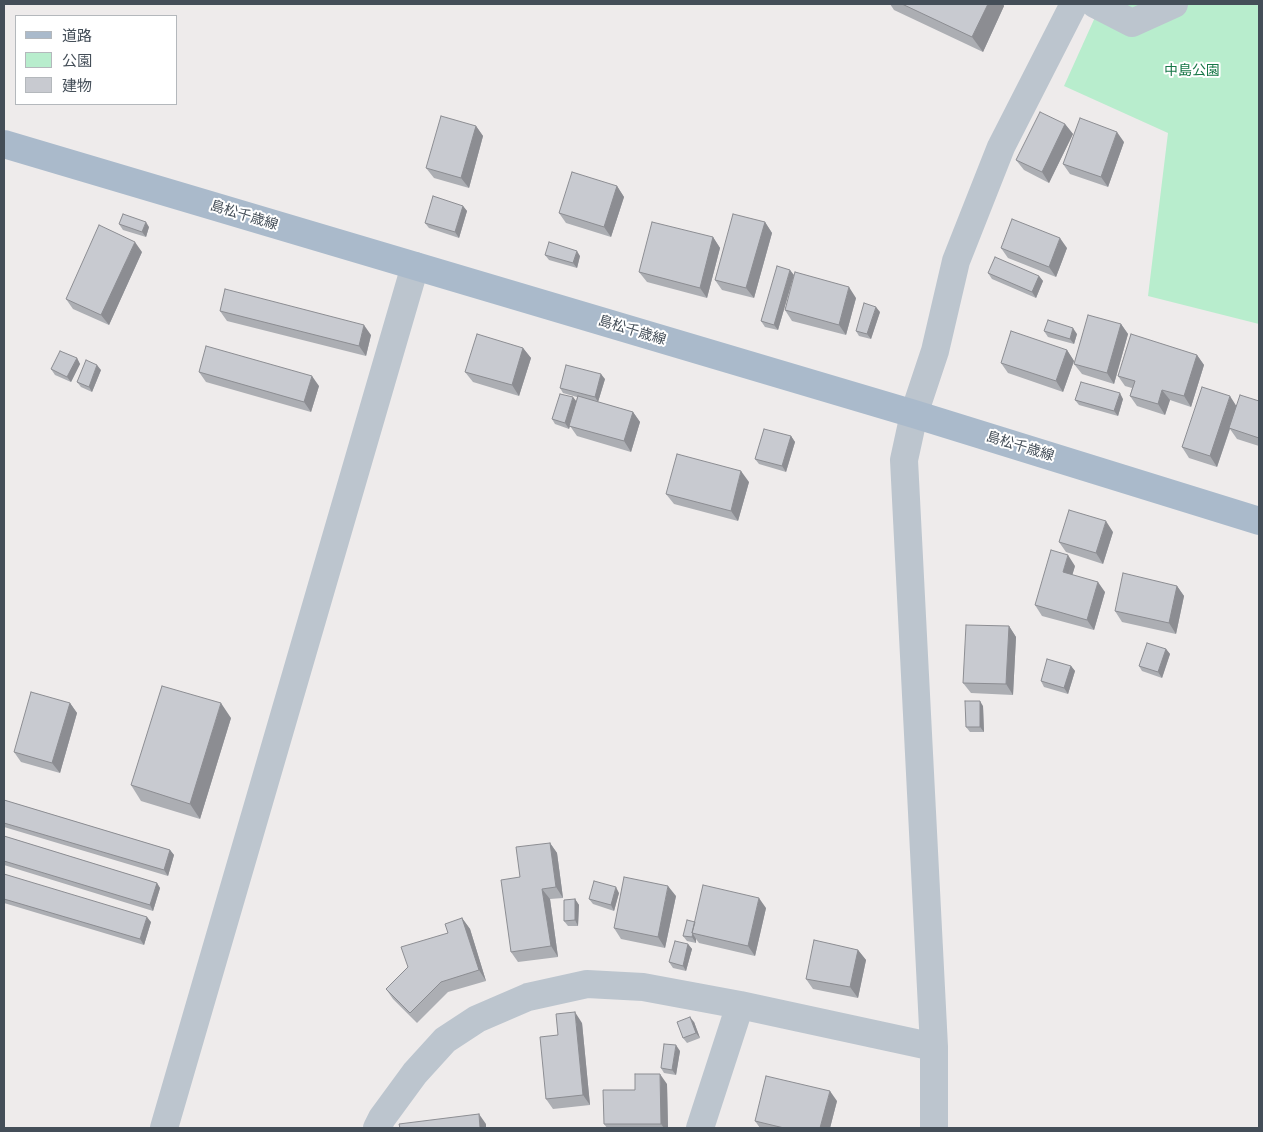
<!DOCTYPE html>
<html>
<head>
<meta charset="utf-8">
<style>
  body { margin:0 }
  #map { position:relative; width:1263px; height:1132px; overflow:hidden; background:#eeebeb; font-family:"DejaVu Sans","Noto Sans JP",sans-serif }
  canvas { display:block }
  .frame { position:absolute; inset:0; border:5px solid #444e58; pointer-events:none }
  .legend { position:absolute; left:15px; top:15px; width:162px; height:90px; box-sizing:border-box; background:#fff; border:1px solid #b4b8bc; margin:0; padding:6px 9px; list-style:none; font-size:15px; color:#444e58 }
  .legend li { display:flex; align-items:center; gap:10px; height:25px }
  .legend b { width:25px; border:1px solid #b4b8bc }
</style>
</head>
<body>
<div id="map">
<canvas width="1263" height="1132"></canvas>
<div class="frame"></div>
<ul class="legend">
<li><b style="height:6px;background:#aabacb"></b>道路</li>
<li><b style="height:14px;background:#b8edcd"></b>公園</li>
<li><b style="height:14px;background:#c8cad0"></b>建物</li>
</ul>
</div>
<script>
const ctx = document.querySelector('canvas').getContext('2d');
ctx.lineJoin = 'round';
function fillPath(path, color) {
  ctx.fillStyle = color;
  ctx.fill(path, 'evenodd');
}
function shape(rows) {
  const path = new Path2D();
  for (const r of rows) {
    path.moveTo(r[0], r[1]);
    for (let i = 2; i < r.length; i += 2) path.lineTo(r[i], r[i + 1]);
  }
  return path;
}
function trace(path, color, width, dash) {
  ctx.strokeStyle = color;
  ctx.lineWidth = width;
  ctx.lineCap = dash ? 'butt' : 'round';
  ctx.setLineDash(dash || []);
  ctx.stroke(path);
}
function write(font, color, halo, rows, align = 'center') {
  ctx.font = font + ' "DejaVu Sans","Noto Sans JP",sans-serif';
  ctx.lineWidth = 4;
  ctx.setLineDash([]);
  ctx.textBaseline = 'middle';
  ctx.strokeStyle = halo;
  ctx.fillStyle = color;
  for (const [text, x, y, turn = 0] of rows) {
    ctx.save();
    ctx.translate(x, y);
    ctx.rotate((+turn || 0) * Math.PI / 180);
    ctx.textAlign = isNaN(turn) ? turn : align;
    if (halo) ctx.strokeText(text, 0, 0);
    ctx.fillText(text, 0, 0);
    ctx.restore();
  }
}
fillPath(shape([
  [1101,4,1259,4,1259,324,1148,296,1168,133,1064,86]
]), '#b8edcd');
trace(shape([
  [1095,4,1132,23,1174,4],
  [164,1128,415,266],
  [377,1128,382,1118,415,1073,445,1040,477,1019,528,997,587,984,643,987,740,1005,934,1047],
  [700,1128,740,1005],
  [934,1128,934,1047,904,460,914,414,935,351,956,261,1001,147,1074,4]
]), '#bcc5ce', 28);
trace(shape([
  [4,144,914,414,1259,521]
]), '#aabacb', 28);
fillPath(shape([
  [890,4,1003,4,1004,6,983,52,894,10],
  [1065,124,1073,134,1049,183,1024,170,1016,160],
  [476,126,483,136,469,188,434,178,426,168],
  [1124,142,1108,187,1070,174,1063,164],
  [617,186,624,197,611,237,566,223,559,213],
  [463,206,467,211,459,238,429,228,425,223],
  [765,222,772,233,754,298,722,290,715,280],
  [119,224,149,227,146,237,123,230],
  [713,237,720,248,707,298,647,282,639,272],
  [1001,248,1067,248,1056,277,1008,258],
  [142,252,109,325,73,309,66,299],
  [545,255,580,256,577,268,549,260],
  [988,273,1039,276,1043,281,1036,298,992,279],
  [794,275,778,330,765,327,761,321],
  [856,298,846,335,792,321,785,310],
  [220,311,371,335,366,356,227,321],
  [880,312,871,339,859,336,856,331],
  [1121,324,1128,334,1114,384,1082,374,1074,364],
  [1044,331,1077,334,1074,344,1048,337],
  [523,348,531,358,519,396,473,382,465,372],
  [1067,350,1074,361,1063,392,1008,373,1001,363],
  [1197,355,1204,365,1191,407,1170,400,1165,415,1137,406,1130,396,1132,388,1125,386,1118,376],
  [77,358,80,364,71,382,55,375,51,369],
  [101,370,92,392,81,387,77,382],
  [199,372,319,386,311,412,206,382],
  [605,379,598,402,633,412,640,422,631,452,577,436,570,426,569,429,555,424,552,419,576,402,577,397,563,393,560,388],
  [1123,399,1118,416,1079,405,1075,400],
  [1259,401,1259,446,1237,439,1230,429,1217,467,1189,458,1182,447,1236,406],
  [791,436,795,442,786,472,759,464,755,459],
  [749,482,738,521,674,504,666,494],
  [1113,532,1103,564,1066,552,1059,542],
  [1075,566,1072,575,1105,592,1094,630,1042,616,1035,605],
  [1177,586,1184,596,1176,634,1122,622,1115,611],
  [1009,626,1016,637,1013,695,971,693,963,683],
  [1166,649,1170,654,1162,678,1142,671,1139,666],
  [1071,666,1075,671,1068,694,1044,687,1041,681],
  [70,703,77,713,60,773,21,762,14,752],
  [983,706,984,732,970,732,966,727],
  [231,718,200,819,141,801,131,785],
  [4,800,170,850,174,855,168,876,4,827],
  [4,836,157,883,160,888,153,911,4,865],
  [550,843,557,853,563,898,550,899,558,957,518,962,511,952,520,877],
  [4,874,151,922,144,945,4,903],
  [619,893,614,911,593,904,589,899],
  [676,896,665,948,621,939,614,928],
  [575,899,579,905,578,926,568,926,564,921],
  [766,908,755,956,699,943,696,939,696,943,687,941,683,936,695,922],
  [462,918,470,929,486,981,448,992,417,1023,393,999,386,989,448,933],
  [688,944,692,949,686,971,673,968,669,962],
  [858,950,866,960,858,998,813,989,806,979],
  [694,1022,700,1038,687,1043,683,1038],
  [582,1023,590,1105,553,1109,546,1099,558,1035],
  [680,1051,676,1075,664,1073,661,1068],
  [667,1084,668,1128,607,1128,604,1124,635,1090],
  [837,1101,830,1128,760,1128,755,1121]
]), '#acaeb3');
fillPath(shape([
  [988,4,1003,4,1004,6,983,52,972,37],
  [1065,124,1073,134,1049,183,1042,172],
  [476,126,483,136,469,188,461,178],
  [1117,132,1124,142,1108,187,1101,177],
  [617,186,624,197,611,237,604,227],
  [463,206,467,211,459,238,455,232],
  [146,222,149,227,146,237,142,232],
  [765,222,772,233,754,298,746,288],
  [713,237,720,248,707,298,700,288],
  [1060,238,1067,248,1056,277,1049,267],
  [135,242,142,252,109,325,101,315],
  [577,251,580,256,577,268,573,263],
  [790,270,794,275,778,330,774,325],
  [1039,276,1043,281,1036,298,1032,292],
  [849,287,856,298,846,335,839,325],
  [876,307,880,312,871,339,867,334],
  [1121,324,1128,334,1114,384,1107,373],
  [364,325,371,335,366,356,359,346],
  [1073,328,1077,334,1074,344,1070,339],
  [523,348,531,358,519,396,512,385],
  [1067,350,1074,361,1063,392,1056,381],
  [1197,355,1204,365,1191,407,1184,396],
  [77,358,80,364,71,382,67,377],
  [97,365,101,370,92,392,89,387],
  [601,374,605,379,598,402,595,397],
  [312,376,319,386,311,412,304,402],
  [1162,390,1170,400,1165,415,1158,404],
  [1120,393,1123,399,1118,416,1114,411],
  [1230,396,1237,407,1217,467,1210,456],
  [573,397,577,402,569,429,565,423],
  [633,412,640,422,631,452,624,441],
  [791,436,795,442,786,472,782,466],
  [741,471,749,482,738,521,731,511],
  [1106,521,1113,532,1103,564,1096,553],
  [1068,555,1075,566,1070,583,1063,572],
  [1098,582,1105,592,1094,630,1087,620],
  [1177,586,1184,596,1176,634,1169,623],
  [1009,626,1016,637,1013,695,1006,684],
  [1166,649,1170,654,1162,678,1158,672],
  [1071,666,1075,671,1068,694,1064,688],
  [980,701,983,706,984,732,980,727],
  [70,703,77,713,60,773,52,763],
  [221,703,231,718,200,819,190,804],
  [550,843,557,853,563,898,556,887],
  [170,850,174,855,168,876,164,870],
  [157,883,160,888,153,911,150,905],
  [668,886,676,896,665,948,658,937],
  [616,887,619,893,614,911,611,905],
  [542,889,550,899,558,957,551,946],
  [759,898,766,908,755,956,748,946],
  [575,899,579,905,578,926,575,920],
  [147,917,151,922,144,945,140,939],
  [462,918,470,929,486,981,479,970],
  [693,934,696,939,696,943,692,937],
  [688,944,692,949,686,971,683,966],
  [858,950,866,960,858,998,850,987],
  [575,1012,582,1023,590,1105,583,1095],
  [690,1017,694,1022,700,1038,696,1033],
  [676,1045,680,1051,676,1075,672,1070],
  [660,1074,667,1084,668,1128,664,1128,661,1124],
  [830,1091,837,1101,830,1128,820,1128],
  [479,1114,486,1124,486,1128,480,1128]
]), '#8c8d92');
const building = shape([
  [902,4,988,4,972,37,902,4],
  [1040,112,1065,124,1042,172,1016,160,1040,112],
  [441,116,476,126,461,178,426,168,441,116],
  [1080,118,1117,132,1101,177,1063,164,1080,118],
  [572,172,617,186,604,227,559,213,572,172],
  [433,196,463,206,455,232,425,223,433,196],
  [123,214,146,222,142,232,119,224,123,214],
  [733,214,765,222,746,288,715,280,733,214],
  [1012,219,1060,238,1049,267,1001,248,1012,219],
  [652,222,713,237,700,288,639,272,652,222],
  [99,225,135,242,101,315,66,299,99,225],
  [549,242,577,251,573,263,545,255,549,242],
  [995,257,1039,276,1032,292,988,273,995,257],
  [777,266,790,270,774,325,761,321,777,266],
  [795,272,849,287,839,325,785,310,795,272],
  [225,289,364,325,359,346,220,311,225,289],
  [864,303,876,307,867,334,856,331,864,303],
  [1088,315,1121,324,1107,373,1074,364,1088,315],
  [1048,320,1073,328,1070,339,1044,331,1048,320],
  [1011,331,1067,350,1056,381,1001,363,1011,331],
  [477,334,523,348,512,385,465,372,477,334],
  [1131,334,1197,355,1184,396,1162,390,1158,404,1130,396,1135,381,1118,376,1131,334],
  [206,346,312,376,304,402,199,372,206,346],
  [60,351,77,358,67,377,51,369,60,351],
  [86,360,97,365,89,387,77,382,86,360],
  [566,365,601,374,595,397,560,388,566,365],
  [1081,382,1120,393,1114,411,1075,400,1081,382],
  [1202,387,1230,396,1210,456,1182,447,1202,387],
  [560,394,573,397,565,423,552,419,560,394],
  [1240,395,1259,401,1259,438,1229,428,1240,395],
  [578,396,633,412,624,441,569,426,578,396],
  [764,429,791,436,782,466,755,459,764,429],
  [677,454,741,471,731,511,666,494,677,454],
  [1069,510,1106,521,1096,553,1059,542,1069,510],
  [1051,550,1068,555,1063,572,1098,582,1087,620,1035,605,1051,550],
  [1123,573,1177,586,1169,623,1115,611,1123,573],
  [966,625,1009,626,1006,684,963,683,966,625],
  [1147,643,1166,649,1158,672,1139,666,1147,643],
  [1047,659,1071,666,1064,688,1041,681,1047,659],
  [162,686,221,703,190,804,131,785,162,686],
  [31,692,70,703,52,763,14,752,31,692],
  [965,701,980,701,980,727,966,727,965,701],
  [4,800,170,850,164,870,4,823,4,800],
  [4,836,157,883,150,905,4,861,4,836],
  [550,843,556,887,542,889,551,946,511,952,501,880,520,877,516,847,550,843],
  [4,874,147,917,140,939,4,899,4,874],
  [624,877,668,886,658,937,614,928,624,877],
  [594,881,616,887,611,905,589,899,594,881],
  [703,885,759,898,748,946,692,933,703,885],
  [575,899,575,920,564,921,564,900,575,899],
  [462,918,479,970,441,982,410,1013,386,989,408,967,401,947,448,933,445,924,462,918],
  [687,920,695,922,692,933,693,933,692,937,683,936,687,920],
  [814,940,858,950,850,987,806,979,814,940],
  [675,941,688,944,683,966,669,962,675,941],
  [575,1012,583,1095,546,1099,540,1037,558,1035,556,1014,575,1012],
  [690,1017,696,1033,683,1038,677,1022,690,1017],
  [664,1044,676,1045,672,1070,661,1068,664,1044],
  [635,1074,660,1074,661,1124,604,1124,603,1090,635,1090,635,1074],
  [766,1076,830,1091,820,1128,784,1128,755,1121,766,1076],
  [479,1114,480,1128,400,1128,399,1124,479,1114]
]);
fillPath(building, '#c8cad0');
trace(building, '#8c8d92', 1);
write('14px', '#177747', '#fff', [
  ["中島公園",1192,71]
]);
write('14px', '#444e58', '#fff', [
  ["島松千歳線",244,216,17],
  ["島松千歳線",632,331,17],
  ["島松千歳線",1020,447,17]
]);
</script>
</body>
</html>
